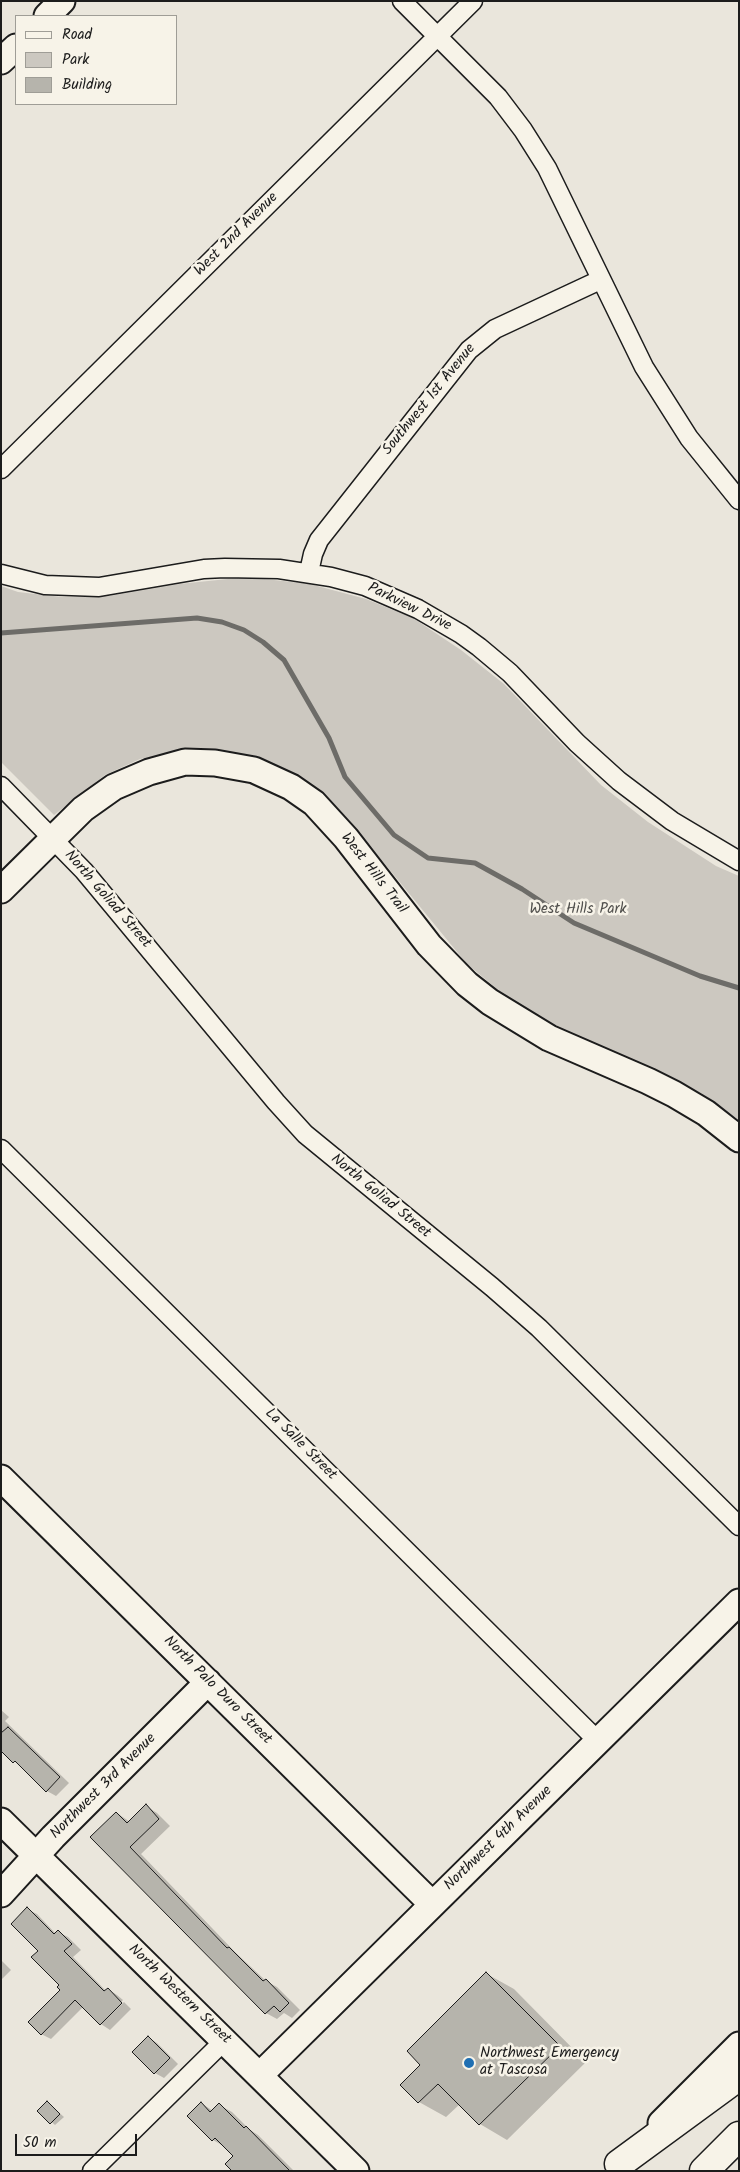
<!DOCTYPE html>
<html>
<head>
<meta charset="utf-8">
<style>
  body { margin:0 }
  #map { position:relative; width:740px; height:2172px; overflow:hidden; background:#eae6dc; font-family:Kalam,sans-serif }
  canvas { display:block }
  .frame { position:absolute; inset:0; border:2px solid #1c1c1c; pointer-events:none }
  .legend { position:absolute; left:15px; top:15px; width:162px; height:90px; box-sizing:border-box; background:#f7f3e8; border:1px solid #9f9d96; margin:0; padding:6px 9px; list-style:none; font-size:15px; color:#1c1c1c }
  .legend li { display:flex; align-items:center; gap:10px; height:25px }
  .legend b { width:25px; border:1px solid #9f9d96 }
  .scale { position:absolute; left:15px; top:2134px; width:122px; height:22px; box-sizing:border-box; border:2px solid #1c1c1c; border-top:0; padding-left:6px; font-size:15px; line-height:18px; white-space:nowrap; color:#1c1c1c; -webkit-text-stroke:4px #f7f3e8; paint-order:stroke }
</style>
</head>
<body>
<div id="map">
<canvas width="740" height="2172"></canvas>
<div class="frame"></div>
<ul class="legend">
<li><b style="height:6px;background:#f7f3e8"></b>Road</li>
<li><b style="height:14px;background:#ccc8c0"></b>Park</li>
<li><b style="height:14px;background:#b6b4ac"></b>Building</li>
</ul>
<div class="scale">50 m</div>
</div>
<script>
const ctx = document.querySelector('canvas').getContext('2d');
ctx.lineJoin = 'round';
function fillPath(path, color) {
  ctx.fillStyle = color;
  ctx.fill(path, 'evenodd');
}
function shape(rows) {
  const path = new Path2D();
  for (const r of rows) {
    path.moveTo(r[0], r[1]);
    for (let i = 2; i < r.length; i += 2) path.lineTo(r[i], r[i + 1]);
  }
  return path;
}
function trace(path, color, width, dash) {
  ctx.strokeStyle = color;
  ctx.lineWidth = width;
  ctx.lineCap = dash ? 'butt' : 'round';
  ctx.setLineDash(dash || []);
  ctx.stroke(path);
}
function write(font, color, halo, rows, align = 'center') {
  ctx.font = font + ' Kalam,sans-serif';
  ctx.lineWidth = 5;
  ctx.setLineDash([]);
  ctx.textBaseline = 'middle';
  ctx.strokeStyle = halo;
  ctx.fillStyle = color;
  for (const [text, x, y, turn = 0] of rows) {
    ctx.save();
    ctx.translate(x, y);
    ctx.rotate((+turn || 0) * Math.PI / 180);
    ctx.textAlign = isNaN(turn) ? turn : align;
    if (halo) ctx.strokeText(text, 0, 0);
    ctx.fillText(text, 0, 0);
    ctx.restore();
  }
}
fillPath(shape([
  [247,577,310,584,366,599,413,618,461,650,504,684,601,785,648,822,716,866,739,876,739,1120,701,1093,555,1026,513,1002,467,964,347,818,312,786,268,764,184,752,140,759,105,775,54,815,1,762,1,586,18,592,62,597,109,596,179,584]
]), '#ccc8c0');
fillPath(shape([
  [1,1710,9,1717,5,1721,69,1783,56,1796,47,1791,1,1749],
  [146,1806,157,1813,170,1826,141,1854,235,1952,266,1981,277,1987,300,2010,292,2018,284,2013,277,2019,266,2013,92,1837,117,1813,130,1822],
  [27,1909,37,1914,56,1934,58,1932,68,1937,81,1950,73,1957,106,1991,108,1989,117,1995,123,2000,100,2023,83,2007,51,2039,41,2034,62,1990,61,1985,39,1951],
  [1,1960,11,1970,1,1980],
  [487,1974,514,1989,586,2062,507,2140,480,2124,460,2104,446,2117,419,2102,422,2065],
  [124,2002,131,2009,110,2030,101,2024],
  [148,2037,157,2043,178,2064,164,2078,155,2073],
  [47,2102,64,2117,55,2125,39,2111],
  [201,2103,213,2111,219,2105,232,2112,249,2129,258,2135,294,2171,231,2171,234,2156,225,2147,213,2140]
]), '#0003');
trace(shape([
  [1,633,197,618,222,622,244,630,263,642,284,660,329,738,345,777,394,835,428,858,475,863,522,889,574,923,700,976,739,988]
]), '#6d6c68', 5);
const building = shape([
  [8,1727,60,1777,46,1792,15,1761,13,1763,1,1751,1,1733,8,1727],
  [146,1804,159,1819,130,1847,227,1948,229,1947,263,1981,266,1979,289,2003,280,2012,274,2006,265,2014,90,1837,116,1812,127,1823,146,1804],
  [27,1907,54,1934,58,1930,72,1944,64,1951,104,1991,108,1988,122,2003,100,2025,75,2000,41,2035,28,2022,60,1990,57,1987,59,1985,31,1957,38,1951,11,1924,27,1907],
  [486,1972,560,2046,479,2125,438,2084,418,2103,400,2085,420,2065,407,2051,486,1972],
  [148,2036,170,2058,154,2074,132,2052,148,2036],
  [47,2101,60,2114,50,2124,37,2111,47,2101],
  [201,2102,210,2112,219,2103,244,2128,246,2126,290,2171,232,2171,225,2164,233,2156,215,2138,212,2141,187,2116,201,2102]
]);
fillPath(building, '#b6b4ac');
trace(building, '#1c1c1c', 1);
const street = shape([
  [402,1,498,97,523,130,547,168,644,367,689,438,739,500],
  [1,469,473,1],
  [309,572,313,554,319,540,469,350,495,329,600,280],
  [1,574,45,585,99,587,204,569,225,568,279,569,331,577,365,586,418,609,461,634,479,647,510,673,577,743,619,781,672,821,739,861],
  [1,786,84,871,276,1102,305,1134,492,1287,539,1328,739,1526],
  [1,1149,599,1742],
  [92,2171,225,2040]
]);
const secondary = shape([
  [47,16,62,1],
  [1,61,16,47],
  [1,890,83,809,114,787,149,772,185,762,215,763,254,770,291,787,314,803,346,838,429,945,467,984,490,1002,549,1038,648,1081,674,1094,706,1113,739,1139],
  [1,1478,432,1904],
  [1,1821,356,2171],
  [1,1894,53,1837,208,1682],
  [260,2075,739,1602],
  [661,2123,739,2045]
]);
const highway = shape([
  [619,2164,739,2076],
  [704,2171,739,2136]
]);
trace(street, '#1c1c1c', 21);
trace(secondary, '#1c1c1c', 29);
trace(highway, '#1c1c1c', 31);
trace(street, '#f7f3e8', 18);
trace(secondary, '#f7f3e8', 25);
trace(highway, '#f7f3e8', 28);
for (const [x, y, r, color] of [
  [469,2063,6,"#1f6fb2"]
]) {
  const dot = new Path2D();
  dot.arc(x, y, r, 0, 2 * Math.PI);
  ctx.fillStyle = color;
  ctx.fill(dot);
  trace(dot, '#f7f3e8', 2);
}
write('15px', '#1c1c1c', '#f7f3e8', [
  ["West 2nd Avenue",237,235,-45],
  ["Southwest 1st Avenue",430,400,-51],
  ["Parkview Drive",409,608,26],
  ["West Hills Trail",373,874,52],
  ["North Goliad Street",107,900,49],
  ["North Goliad Street",380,1197,39],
  ["La Salle Street",300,1445,45],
  ["North Palo Duro Street",217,1691,45],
  ["Northwest 3rd Avenue",104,1787,-45],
  ["Northwest 4th Avenue",499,1839,-44],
  ["North Western Street",179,1995,44]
]);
write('15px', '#51504d', '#f7f3e8', [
  ["West Hills Park",578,910]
]);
write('15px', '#1c1c1c', '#f7f3e8', [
  ["Northwest Emergency",480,2054],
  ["at Tascosa",480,2071]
], 'left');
</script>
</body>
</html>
